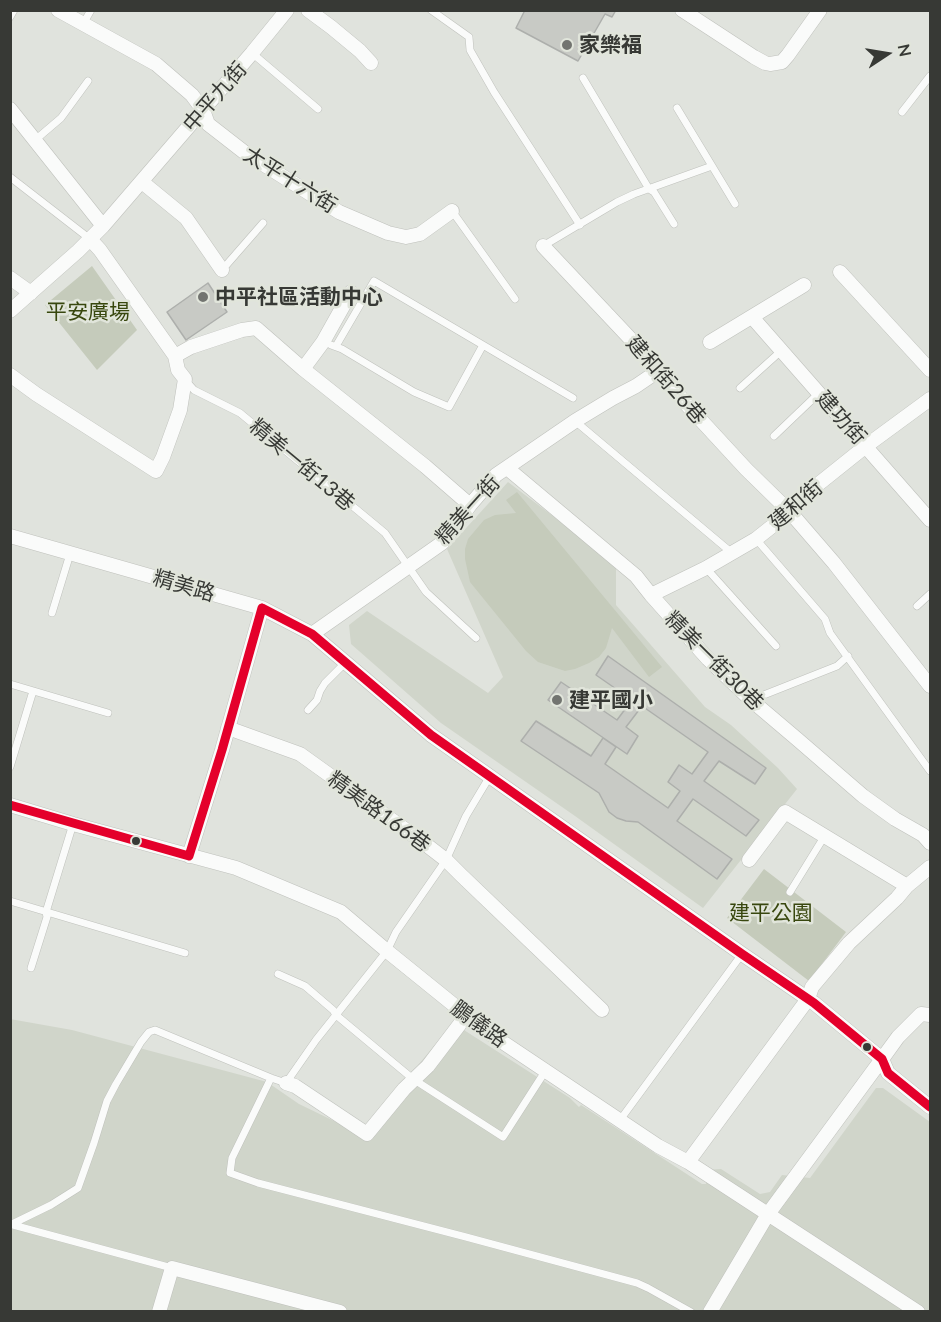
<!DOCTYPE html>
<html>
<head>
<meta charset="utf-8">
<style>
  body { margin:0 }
  #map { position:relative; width:941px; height:1322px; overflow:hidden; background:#e0e3dd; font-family:Lato,sans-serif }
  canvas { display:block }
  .frame { position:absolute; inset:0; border:12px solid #373935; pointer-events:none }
  .north { position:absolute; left:857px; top:24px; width:60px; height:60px; -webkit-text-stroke:4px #e1e5db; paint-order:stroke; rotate:78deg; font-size:16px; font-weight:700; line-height:24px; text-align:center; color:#373935 }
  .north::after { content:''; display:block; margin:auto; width:21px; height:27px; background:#373935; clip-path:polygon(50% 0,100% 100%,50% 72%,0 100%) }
</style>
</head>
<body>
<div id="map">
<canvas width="941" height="1322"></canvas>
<div class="frame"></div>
<div class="north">N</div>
</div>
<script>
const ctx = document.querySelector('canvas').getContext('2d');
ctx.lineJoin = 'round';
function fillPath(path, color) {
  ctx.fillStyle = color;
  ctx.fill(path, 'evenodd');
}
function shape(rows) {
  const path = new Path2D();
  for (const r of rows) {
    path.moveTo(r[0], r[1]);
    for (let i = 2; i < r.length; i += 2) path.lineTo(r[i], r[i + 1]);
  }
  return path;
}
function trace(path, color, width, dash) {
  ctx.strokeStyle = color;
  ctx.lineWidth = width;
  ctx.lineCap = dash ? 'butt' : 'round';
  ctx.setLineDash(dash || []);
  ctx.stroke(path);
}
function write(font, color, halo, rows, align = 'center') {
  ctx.font = font + ' Lato,"Noto Sans TC",sans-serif';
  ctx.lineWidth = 5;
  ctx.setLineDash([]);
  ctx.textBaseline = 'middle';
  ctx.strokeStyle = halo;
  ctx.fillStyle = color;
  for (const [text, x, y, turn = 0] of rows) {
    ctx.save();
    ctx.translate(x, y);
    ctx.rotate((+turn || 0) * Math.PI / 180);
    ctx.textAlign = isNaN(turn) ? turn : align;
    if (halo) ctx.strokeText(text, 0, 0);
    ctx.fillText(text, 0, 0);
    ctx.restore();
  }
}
fillPath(shape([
  [508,482,616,564,616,605,705,707,731,725,778,768,797,789,703,908,575,816,441,723,351,644,349,625,367,611,488,693,503,677,447,549],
  [10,1019,72,1030,267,1082,299,1104,361,1134,453,1023,570,1098,579,1107,581,1105,702,1184,706,1184,706,1170,721,1169,760,1194,770,1192,782,1175,810,1178,876,1088,883,1088,930,1122,930,1311,11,1311]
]), '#d0d5ca');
fillPath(shape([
  [92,266,137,330,97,370,45,305],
  [517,492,662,667,649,677,612,628,606,648,599,657,589,663,575,669,565,671,538,662,526,651,470,582,465,559,465,549,468,539,484,520,495,515,516,513,506,500],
  [764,869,846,932,809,981,727,918]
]), '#c5cbbb');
const building = shape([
  [525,10,616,10,612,17,605,14,578,61,516,28,525,10],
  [208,283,227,312,186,340,167,312,208,283],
  [608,656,766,768,755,784,719,761,704,781,759,820,746,836,693,799,677,821,732,859,717,879,638,822,626,821,617,818,609,812,599,793,521,741,536,721,591,756,603,738,616,747,605,764,668,808,680,791,668,782,679,765,692,774,708,752,642,706,626,727,638,736,627,754,548,700,561,682,617,720,632,700,596,675,608,656]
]);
fillPath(building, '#c8cac5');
trace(building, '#adafac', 1.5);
const lane = shape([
  [431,10,469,37,470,50,494,92,580,225],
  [10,17,14,10],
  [83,24,91,10],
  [252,53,318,109],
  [583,78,649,189,654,192,674,224],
  [677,108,735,204],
  [902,112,930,76],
  [34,141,61,118,88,81],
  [10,177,90,239],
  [452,211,515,299],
  [543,246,617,202,634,194,712,166],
  [222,270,263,223],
  [331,345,342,349,414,392,449,407,483,345],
  [336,346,374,281,573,398],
  [186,381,194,390,240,413,385,533,426,592,476,638],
  [740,388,781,351],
  [575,421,732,553],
  [774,436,819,393],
  [756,539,825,619,830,633,930,771],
  [706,568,776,646],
  [917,606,930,594],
  [52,613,70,554],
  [10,684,108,713],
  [751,700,837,666,848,656],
  [308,710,317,700,320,691,325,683,345,663],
  [10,767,33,691],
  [790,892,824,837],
  [10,901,185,953],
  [31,968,47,917,46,912,73,824],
  [278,974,305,986,333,1010,336,1015,413,1079,503,1137,546,1070],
  [271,1078,232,1158,230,1173,258,1183,466,1237,637,1283,648,1288,691,1312],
  [620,1120,742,954],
  [10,1225,51,1205,78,1188,94,1143,107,1101,116,1084,141,1042,149,1032,155,1030,271,1078,286,1083,316,1040,387,951,396,932,446,860,466,816,490,776],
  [13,1225,172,1268]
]);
const street = shape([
  [58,10,156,64,192,95,203,110,208,124,244,152,339,212,388,233,406,237,420,234,452,211],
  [308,10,331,27,360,51,371,63],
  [682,10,754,57,765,63,770,64,782,62,788,55,820,10],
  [10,109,103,226],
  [142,182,186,218,222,270],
  [543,246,640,349,687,405,746,469,790,512,834,563,930,686],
  [840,272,930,370],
  [10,278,31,293],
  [10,311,78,251,103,226,252,53,287,10],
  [752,317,930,520],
  [710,342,804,285],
  [175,356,191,347,242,330,256,328,303,369,323,342,351,292],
  [303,369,425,466,470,505],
  [10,375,36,394,156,471,163,457,180,410,185,379,178,370,175,356,100,250,90,239],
  [507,468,636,576,651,595,708,659,751,700,797,739,863,796,895,819,923,835,930,843],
  [10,536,262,608,312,634,431,735,742,954,814,1003,882,1059,888,1073,930,1107],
  [651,595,706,568,756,539,790,512,796,502,866,446,930,399],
  [312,634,442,543,470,505,496,475,575,421,613,398,636,386,658,371],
  [228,728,300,754,424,843,446,860,461,875,602,1010],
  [10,805,73,824,236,868,341,912,387,951,486,1031,658,1146,688,1162,918,1312],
  [189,856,222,750,262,608],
  [749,860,785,812,907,886],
  [286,1083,295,1086,367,1134,404,1089,428,1066,466,1016],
  [688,1162,808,999,812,987,849,943,897,898,907,886,930,867],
  [159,1312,172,1268,340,1312],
  [710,1312,768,1214,882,1059,898,1037,921,1014,930,1015]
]);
trace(lane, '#bfc1bc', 8);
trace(street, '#bfc1bc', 15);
trace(lane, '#fafbfa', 7);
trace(street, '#fafbfa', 14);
trace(shape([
  [262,608,312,634,431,735,742,954,814,1003,882,1059,888,1073,930,1107],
  [10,805,189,856],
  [189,856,222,750,262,608]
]), '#e4002b', 9);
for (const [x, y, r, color] of [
  [567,45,6,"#727470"],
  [203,297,6,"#727470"],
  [557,700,6,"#727470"],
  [136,841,5,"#373935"],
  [867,1047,5,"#373935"]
]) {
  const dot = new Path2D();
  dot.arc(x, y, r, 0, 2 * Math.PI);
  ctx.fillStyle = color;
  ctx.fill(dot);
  trace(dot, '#e1e5db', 2);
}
write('bold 21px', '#373935', '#e1e5db', [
  ["家樂福",579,45],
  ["中平社區活動中心",215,297],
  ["建平國小",569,700]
], 'left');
write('21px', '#373935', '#e1e5db', [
  ["中平九街",215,97,-49],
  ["太平十六街",290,180,32],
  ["建和街26巷",666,380,49],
  ["建功街",841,418,48],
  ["精美一街13巷",302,465,40],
  ["建和街",796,505,-41],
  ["精美一街",468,510,-48],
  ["精美路",184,586,16],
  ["精美一街30巷",714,661,45],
  ["精美路166巷",379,812,36],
  ["鵬儀路",479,1024,36]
]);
write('21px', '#38470e', '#e1e5db', [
  ["平安廣場",88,312],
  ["建平公園",771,913]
]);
</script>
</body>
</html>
